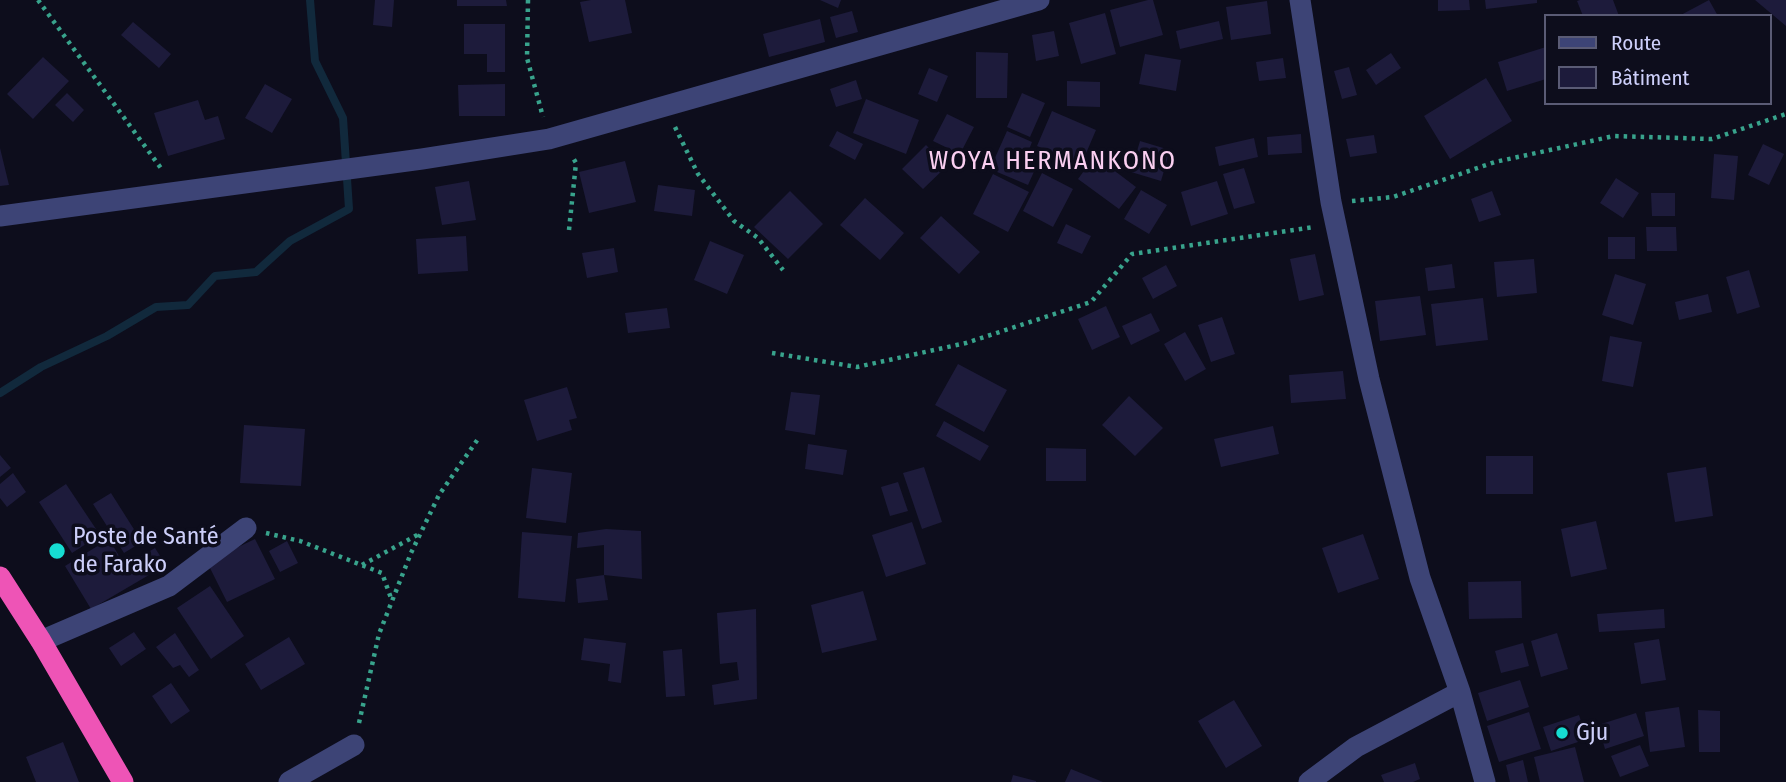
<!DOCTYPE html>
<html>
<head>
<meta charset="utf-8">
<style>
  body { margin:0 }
  #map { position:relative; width:1786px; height:782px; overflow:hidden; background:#0d0d1c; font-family:"Fira Sans Condensed",sans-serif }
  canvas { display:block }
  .legend { position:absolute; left:1544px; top:14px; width:228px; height:91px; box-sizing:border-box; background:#0d0d1c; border:2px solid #5a5b75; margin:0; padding:9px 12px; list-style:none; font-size:21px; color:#cdcffa }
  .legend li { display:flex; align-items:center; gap:14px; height:35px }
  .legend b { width:35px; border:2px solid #5a5b75 }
</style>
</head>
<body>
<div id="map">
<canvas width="1786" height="782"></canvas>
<ul class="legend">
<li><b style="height:9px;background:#3d4476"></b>Route</li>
<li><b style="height:19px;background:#1d1b3b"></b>Bâtiment</li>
</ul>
</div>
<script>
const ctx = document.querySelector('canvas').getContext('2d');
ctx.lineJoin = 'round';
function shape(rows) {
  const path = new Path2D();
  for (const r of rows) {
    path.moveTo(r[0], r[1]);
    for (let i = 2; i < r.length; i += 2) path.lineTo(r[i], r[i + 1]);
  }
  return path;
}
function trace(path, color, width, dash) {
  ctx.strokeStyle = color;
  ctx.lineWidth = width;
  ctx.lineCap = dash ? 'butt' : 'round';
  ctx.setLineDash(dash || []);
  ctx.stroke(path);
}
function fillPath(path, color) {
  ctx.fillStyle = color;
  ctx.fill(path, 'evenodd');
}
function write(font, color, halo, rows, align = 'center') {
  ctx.font = font + ' "Fira Sans Condensed",sans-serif';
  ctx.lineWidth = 7;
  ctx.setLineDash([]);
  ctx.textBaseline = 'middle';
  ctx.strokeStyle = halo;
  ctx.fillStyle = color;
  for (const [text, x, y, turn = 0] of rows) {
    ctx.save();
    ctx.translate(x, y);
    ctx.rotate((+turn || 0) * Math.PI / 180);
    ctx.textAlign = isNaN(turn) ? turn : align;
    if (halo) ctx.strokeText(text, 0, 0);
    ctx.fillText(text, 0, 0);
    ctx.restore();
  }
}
trace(shape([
  [0,393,41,367,107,336,156,307,188,305,215,276,256,272,290,241,349,209,343,118,315,61,310,0]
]), '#11293c', 8);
fillPath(shape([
  [375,0,394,0,392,27,373,25],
  [457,0,506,0,507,6,457,6],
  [591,0,625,0,632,33,589,42,580,2],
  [820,0,841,0,838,8],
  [1148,0,1153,0,1163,35,1120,47,1110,10],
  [1438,0,1469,0,1470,10,1438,11],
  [1485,0,1537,0,1537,3,1486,9],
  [1580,0,1613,0,1619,16,1583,16,1577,1],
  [1709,0,1718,16,1679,16],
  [1755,0,1786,0,1786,26],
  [1267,1,1271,34,1231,40,1226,7],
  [852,11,858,32,836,38,830,17],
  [1105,13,1116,54,1081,64,1069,23],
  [820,19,825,42,769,57,763,34],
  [1219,21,1223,39,1180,49,1176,31],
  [133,22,171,54,159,68,121,35],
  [464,24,505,24,505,72,487,72,487,54,464,54],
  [1054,31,1059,56,1036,61,1032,35],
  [1546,47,1546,79,1507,91,1498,62],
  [976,52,1008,53,1007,98,976,98],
  [1391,53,1401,68,1376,85,1366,70],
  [1145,54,1181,60,1176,91,1139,84],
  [43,57,69,81,33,119,7,94],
  [1283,58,1286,78,1259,81,1256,62],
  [1349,67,1357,95,1342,99,1334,71],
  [929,68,948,76,937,102,918,94],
  [1486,78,1512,121,1450,159,1424,116],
  [856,80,862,99,836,107,830,89],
  [1067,81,1100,82,1100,107,1067,106],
  [265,84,292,99,272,133,245,118],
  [505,84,505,116,459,116,458,85],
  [67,93,84,110,73,122,55,105],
  [1022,93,1045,103,1030,137,1007,127],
  [866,99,919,120,906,154,853,133],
  [198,100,205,120,218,116,225,139,168,156,154,113],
  [1052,111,1096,130,1081,165,1037,146],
  [947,114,974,127,960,154,933,141],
  [837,131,863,144,855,160,829,146],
  [1007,131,1032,142,1025,160,1037,165,1028,185,990,169],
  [1301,134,1302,153,1268,155,1267,137],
  [1374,135,1377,153,1350,157,1346,139],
  [1254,138,1258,157,1219,166,1215,147],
  [1140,141,1170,150,1161,181,1131,172],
  [1763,144,1784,154,1769,185,1748,175],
  [926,145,947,166,923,189,902,169],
  [0,148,9,185,0,186],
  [1714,154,1738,156,1734,200,1711,198],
  [1095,156,1136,187,1119,209,1078,179],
  [625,161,636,202,589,213,579,172],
  [1244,168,1255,203,1234,209,1223,174],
  [1042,173,1073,189,1053,227,1023,211],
  [993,174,1029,192,1008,232,973,214],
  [1616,178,1639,193,1623,218,1600,203],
  [469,181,476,220,442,225,435,187],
  [1217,181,1228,214,1191,226,1181,192],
  [658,185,695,190,692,216,654,211],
  [1141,190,1167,205,1149,234,1124,219],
  [790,191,823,224,788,259,754,227],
  [1492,191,1501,215,1479,222,1471,199],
  [1651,193,1675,193,1675,216,1652,216],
  [865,198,904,233,880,260,840,225],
  [941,216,980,252,959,274,920,238],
  [1066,224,1091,236,1082,254,1057,243],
  [1646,227,1676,227,1677,251,1647,251],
  [466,236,468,271,418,274,416,239],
  [1608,237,1635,237,1635,259,1608,259],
  [710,241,744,255,727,294,694,280],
  [614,248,618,272,587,278,582,253],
  [1315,254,1324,295,1299,301,1290,259],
  [1534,259,1537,293,1497,297,1494,262],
  [1452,264,1455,288,1428,291,1425,268],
  [1166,265,1177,286,1153,299,1142,278],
  [1749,270,1760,307,1737,314,1726,277],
  [1615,274,1646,284,1633,325,1602,315],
  [1708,294,1712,312,1679,320,1675,302],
  [1420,296,1426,335,1380,341,1375,301],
  [1483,298,1488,340,1436,346,1431,304],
  [1106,306,1120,337,1092,350,1078,319],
  [667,308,670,328,628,333,625,313],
  [1151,313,1160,331,1131,345,1122,326],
  [1222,317,1235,354,1211,362,1198,325],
  [1185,332,1206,369,1185,381,1164,344],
  [1610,336,1642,342,1633,387,1602,381],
  [958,364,1007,390,984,432,935,405],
  [1343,371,1346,399,1291,403,1289,375],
  [567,387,577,418,569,420,572,430,537,441,524,400],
  [791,392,820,395,815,435,785,430],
  [1129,396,1163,428,1135,456,1102,425],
  [944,421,989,446,980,461,936,436],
  [244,425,305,429,301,486,240,483],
  [1273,426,1279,454,1221,467,1214,439],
  [808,444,847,450,843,475,805,469],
  [1046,448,1086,449,1086,481,1046,481],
  [0,455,11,468,0,477],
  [1486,456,1533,456,1533,494,1486,494],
  [924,467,942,522,922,529,903,473],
  [1706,467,1713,516,1675,522,1667,473],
  [532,468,572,473,566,523,526,518],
  [13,473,26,492,7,507,0,498,0,484],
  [898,482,908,511,890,516,881,487],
  [66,484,100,535,72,553,39,502],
  [111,493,142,542,124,553,93,504],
  [1596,521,1607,569,1571,577,1561,529],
  [912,522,926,564,886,577,872,535],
  [606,529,641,531,642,579,604,575,604,545,577,548,578,533],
  [522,532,572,536,565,602,518,598],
  [1363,534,1379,579,1338,593,1322,548],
  [109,539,125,566,155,548,166,565,91,609,65,566],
  [255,539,275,579,227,602,207,562],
  [287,541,298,563,280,572,269,551],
  [604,575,608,600,578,603,576,579],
  [1521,581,1522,618,1469,619,1468,582],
  [210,586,244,636,211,659,177,608],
  [863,591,877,640,822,653,811,605],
  [756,609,757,699,714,705,712,685,739,680,737,662,720,664,717,613],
  [1664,609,1665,628,1599,632,1597,614],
  [134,632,146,649,121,666,109,648],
  [175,633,199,670,189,677,180,665,173,668,156,647],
  [1557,633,1568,669,1541,677,1531,641],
  [289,637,305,664,261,690,245,664],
  [584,638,626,643,621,683,608,681,610,664,581,660],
  [1659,639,1666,680,1641,684,1634,643],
  [1523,643,1529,666,1501,673,1495,651],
  [682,649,685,696,666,697,663,651],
  [1520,680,1529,707,1487,721,1478,693],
  [171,683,190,711,171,724,152,696],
  [1234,700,1262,746,1226,768,1198,721],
  [1679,707,1685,747,1650,752,1645,712],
  [1698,710,1720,711,1720,752,1699,752],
  [1529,712,1541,749,1499,762,1487,726],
  [1636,713,1644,736,1605,749,1598,725],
  [1579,715,1587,739,1551,751,1543,727],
  [63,742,79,782,36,782,26,757],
  [1640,745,1649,766,1620,777,1611,756],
  [1575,747,1584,782,1540,782,1534,757],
  [1523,760,1528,782,1510,782,1506,765],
  [1415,763,1420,779,1413,782,1384,782,1381,775],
  [1071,769,1103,782,1065,782],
  [1013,775,1036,781,1036,782,1011,782]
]), '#1d1b3b');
trace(shape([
  [38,0,163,171],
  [528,0,527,58,543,117],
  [675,127,698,174,734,221,758,238,783,270],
  [1352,201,1393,197,1495,162,1614,136,1712,139,1786,114],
  [569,230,576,163,572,156],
  [772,353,857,367,966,343,1091,302,1132,254,1314,227],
  [266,533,300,541,382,573,392,601],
  [362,565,419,534],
  [359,723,379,634,411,553,439,495,478,439]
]), '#38a38c', 4.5, [3.5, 5]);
trace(shape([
  [1300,0,1331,202,1369,379,1420,578,1460,692,1485,782],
  [0,216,422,159,549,139,1039,0],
  [41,641,169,586,246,528],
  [289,782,354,745],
  [1309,782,1356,747,1460,692]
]), '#3d4476', 21);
trace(shape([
  [0,577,41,641,123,782]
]), '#ee54b6', 21);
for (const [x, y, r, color] of [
  [57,551,9,"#16ddd2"],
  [1562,733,7,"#16ddd2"]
]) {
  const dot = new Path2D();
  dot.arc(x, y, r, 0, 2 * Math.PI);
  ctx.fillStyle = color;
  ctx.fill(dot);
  trace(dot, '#0d0d1c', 2.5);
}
write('24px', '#cdcffa', '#0d0d1c', [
  ["Poste de Santé",73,537],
  ["de Farako",73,565],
  ["Gju",1576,733]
], 'left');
ctx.letterSpacing = '2px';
write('26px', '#facff1', '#0d0d1c', [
  ["WOYA HERMANKONO",1053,162]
]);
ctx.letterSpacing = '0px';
</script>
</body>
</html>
